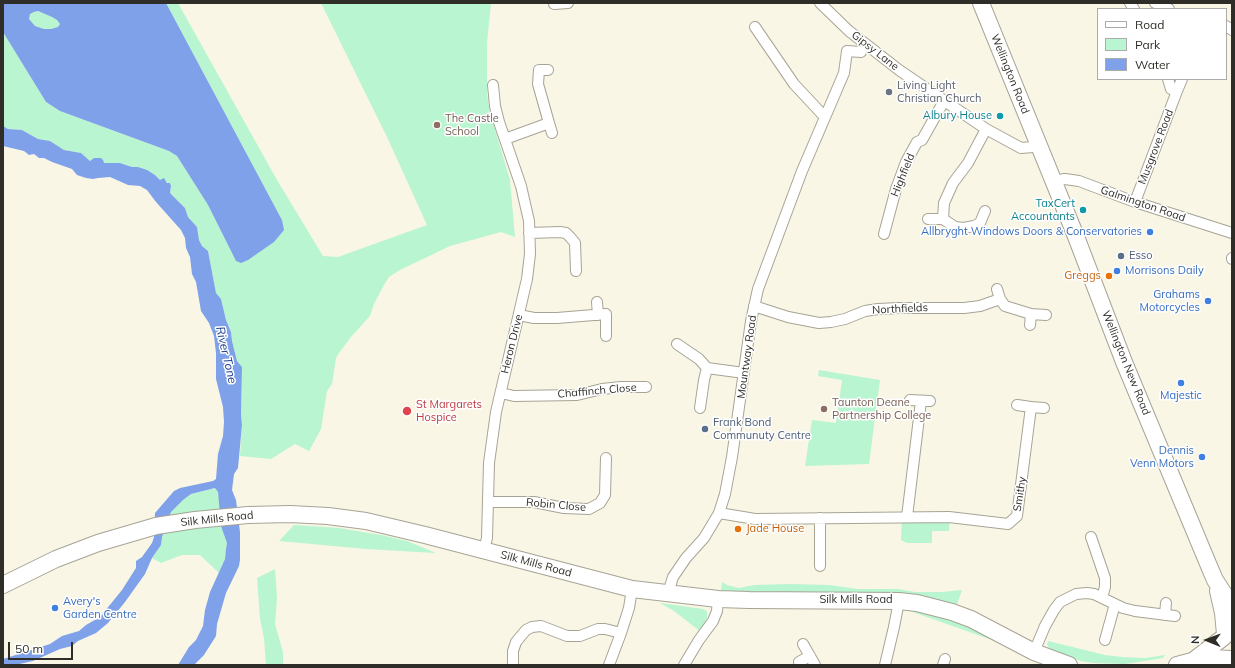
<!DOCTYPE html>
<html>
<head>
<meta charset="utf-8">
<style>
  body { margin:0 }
  #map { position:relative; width:1235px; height:668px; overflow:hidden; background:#f9f6e6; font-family:Mulish,sans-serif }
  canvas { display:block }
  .frame { position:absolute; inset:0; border:4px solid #2e2d27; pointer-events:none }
  .legend { position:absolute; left:1097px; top:8px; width:130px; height:72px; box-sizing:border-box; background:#fff; border:1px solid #ababa9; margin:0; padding:5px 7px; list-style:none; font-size:12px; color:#2e2d27 }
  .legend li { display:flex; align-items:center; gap:8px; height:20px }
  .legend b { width:20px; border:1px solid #ababa9 }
  .north { position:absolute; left:1187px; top:620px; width:40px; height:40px; -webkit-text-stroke:3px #fff; paint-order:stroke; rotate:271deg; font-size:11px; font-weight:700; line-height:16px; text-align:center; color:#2e2d27 }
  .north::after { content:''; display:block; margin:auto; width:14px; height:18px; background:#2e2d27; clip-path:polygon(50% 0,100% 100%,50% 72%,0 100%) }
  .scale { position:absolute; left:8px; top:642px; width:65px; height:18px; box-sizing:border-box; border:2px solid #2e2d27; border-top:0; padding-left:5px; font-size:12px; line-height:14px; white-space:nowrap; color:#2e2d27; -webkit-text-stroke:3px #fff; paint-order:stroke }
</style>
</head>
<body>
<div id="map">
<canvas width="1235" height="668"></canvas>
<div class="frame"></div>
<ul class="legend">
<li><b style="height:5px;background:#fff"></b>Road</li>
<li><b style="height:11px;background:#b8f5d0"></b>Park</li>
<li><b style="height:11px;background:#7fa1ea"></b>Water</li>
</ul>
<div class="north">N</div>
<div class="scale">50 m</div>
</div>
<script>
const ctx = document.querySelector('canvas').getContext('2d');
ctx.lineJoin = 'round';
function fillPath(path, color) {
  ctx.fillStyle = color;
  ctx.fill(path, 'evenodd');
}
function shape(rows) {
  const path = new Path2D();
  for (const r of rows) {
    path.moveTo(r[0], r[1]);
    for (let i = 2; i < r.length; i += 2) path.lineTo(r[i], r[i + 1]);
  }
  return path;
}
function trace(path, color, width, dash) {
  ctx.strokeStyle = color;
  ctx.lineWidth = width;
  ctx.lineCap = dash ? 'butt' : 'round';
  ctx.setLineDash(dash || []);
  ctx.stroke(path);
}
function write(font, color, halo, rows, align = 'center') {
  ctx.font = font + ' Mulish,sans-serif';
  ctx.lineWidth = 3;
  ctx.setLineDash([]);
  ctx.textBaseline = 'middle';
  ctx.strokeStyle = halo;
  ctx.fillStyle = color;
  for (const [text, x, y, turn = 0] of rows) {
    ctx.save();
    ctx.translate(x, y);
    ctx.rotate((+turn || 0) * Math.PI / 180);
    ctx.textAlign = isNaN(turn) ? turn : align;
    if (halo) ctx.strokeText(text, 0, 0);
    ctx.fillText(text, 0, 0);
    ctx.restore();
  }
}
fillPath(shape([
  [166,3,178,3,277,180,323,256,338,257,427,225,387,137,321,3,491,3,487,43,487,94,490,113,510,180,515,237,501,232,450,246,400,270,389,277,384,285,374,304,370,316,351,337,339,353,336,358,332,384,327,391,321,429,309,451,295,444,271,459,240,456,242,425,241,415,242,367,237,361,232,341,231,332,226,320,221,299,216,293,208,251,202,246,199,240,197,227,188,217,185,208,170,193,171,186,170,183,160,180,155,175,138,167,132,167,120,163,103,163,101,158,94,158,90,161,81,153,64,150,50,141,38,139,22,130,8,129,3,126,3,32,46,102,60,111,169,151,177,156,208,205,234,257,282,220],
  [38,11,52,17,57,20,60,24,58,27,51,29,44,29,35,26,29,19,30,14,34,12],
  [819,370,880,380,869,464,805,466,812,420,836,423,842,380,818,376],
  [215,488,218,492,222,526,227,543,225,559,219,573,200,555,182,555,161,563,152,558,161,545,162,537,171,512,183,500,191,494],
  [902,519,950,520,949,531,932,531,932,543,907,543,901,540],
  [294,525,339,528,381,535,407,541,436,553,366,549,279,541],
  [275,569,277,598,275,624,283,652,283,665,266,665,264,638,260,619,257,578],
  [722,582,727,585,739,588,754,585,790,584,830,585,857,589,898,589,915,592,942,592,962,590,956,607,877,594,857,592,770,593,721,591],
  [660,603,703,609,707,611,707,618,701,632,674,611],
  [909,609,950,616,1012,647,907,610],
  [1048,641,1105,655,1122,657,1145,658,1165,655,1163,658,1125,664,1094,663,1081,661,1054,652,1049,648,1047,644]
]), '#b8f5d0');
fillPath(shape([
  [3,3,166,3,282,220,284,230,274,242,248,260,241,263,236,261,208,205,177,156,169,151,60,111,46,102,3,32],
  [38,11,52,17,57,20,60,24,58,27,51,29,44,29,35,26,29,19,30,14,34,12],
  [3,126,8,129,22,130,38,139,50,141,64,150,81,153,90,161,94,158,101,158,103,160,104,163,120,163,132,167,138,167,147,170,155,175,160,180,164,178,167,183,170,183,171,186,170,193,185,208,188,217,197,227,199,240,202,246,208,251,216,293,221,299,226,320,231,332,232,341,237,361,242,367,241,415,242,425,238,468,234,474,232,490,236,500,240,532,240,560,239,566,226,593,217,624,216,636,204,655,194,665,178,665,189,647,196,640,203,626,205,610,210,592,225,559,226,549,227,543,221,526,218,492,215,488,191,494,183,500,171,512,162,537,161,545,152,558,145,574,125,602,108,623,96,633,78,641,72,646,60,649,33,661,15,665,3,665,3,659,50,644,62,636,79,631,86,625,100,617,122,590,136,568,136,561,142,557,152,543,154,537,155,513,174,491,180,488,213,481,216,479,218,454,223,436,224,422,223,407,216,379,216,353,214,336,209,323,201,311,196,282,192,274,190,257,186,248,185,238,181,230,156,202,147,190,140,186,128,185,110,177,98,178,93,179,86,178,77,175,72,169,52,162,44,158,39,158,34,154,29,155,24,151,3,146]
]), '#7fa1ea');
const minor = shape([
  [820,3,849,31,899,70,986,129,1021,148,1033,147,1039,145],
  [1130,3,1134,9],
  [1155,3,1169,9],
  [554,4,568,3],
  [1226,26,1232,30],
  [755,27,794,84,822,114,825,115],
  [1168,79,1171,89,1177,91,1182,79],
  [549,123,552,133],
  [505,139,549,123,538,84,539,70,548,70],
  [1054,181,1065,179,1079,181,1135,202,1232,233],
  [1135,202,1177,91],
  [985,211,980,223,974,226,964,228,955,227,943,219,944,203,953,183,968,163,986,129],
  [928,219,943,219],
  [529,233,560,232,566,233,570,237,575,243,576,271],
  [884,234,896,189,906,162,917,142,922,140,944,101],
  [1232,258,1232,259],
  [997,289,1000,299],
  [597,302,598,315],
  [754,306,788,317,819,323,831,322,845,319,865,311,878,309,899,308,964,308,980,306,1000,299,1005,306,1031,314,1046,315],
  [519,315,534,318,557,318,606,314,606,336],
  [1030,325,1031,314],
  [677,344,699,359,707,368,744,373],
  [501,393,514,396,577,395,602,389,621,387,646,387],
  [910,400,930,401],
  [1031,407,1044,408],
  [700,408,704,380,707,368],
  [489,502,534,502,564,508,589,509,600,503,605,495,606,458],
  [719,513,755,519,949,517,1008,524,1017,516,1031,407,1017,405],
  [907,517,921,401],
  [820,518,820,566],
  [1091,537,1105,578,1105,587,1102,598],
  [484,550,487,538,489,463,496,412,527,279,530,254,529,221,521,186,499,122,495,106,493,85],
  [668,593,673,577,686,558,704,538,719,513,725,494,732,457,751,321,758,289,802,171,844,73,847,51,861,52],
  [1165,615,1166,603],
  [1105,640,1115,604],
  [803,644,815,665],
  [1034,652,1045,626,1054,610,1060,602,1076,594,1087,593,1094,594,1123,608,1135,611,1175,616],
  [799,662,810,656],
  [513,665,513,651,516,642,526,630,532,627,541,626,567,636,580,636,598,629,605,629,621,633],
  [609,665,621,633,629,608,632,589],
  [684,665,699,640,713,621,717,611,718,599],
  [885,665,894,627,899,601],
  [943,665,945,659]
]);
const primary = shape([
  [981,3,1075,234,1124,362,1209,566,1215,580,1232,606],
  [3,585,56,559,98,543,156,526,195,520,248,515,290,514,328,516,366,521,425,535,632,589,718,599,749,600,899,601,917,603,952,612,971,619,1034,652,1069,665],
  [1218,591,1223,613,1225,634],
  [1194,660,1224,637],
  [1177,665,1192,661,1213,658,1230,659]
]);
trace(minor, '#a7a495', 12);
trace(primary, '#a7a495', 18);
trace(minor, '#fff', 10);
trace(primary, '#fff', 16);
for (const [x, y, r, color] of [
  [889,92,4,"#6b7280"],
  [1000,116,4,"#0f9aa8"],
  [437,125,4,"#8d6e63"],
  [1083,210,4,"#0f9aa8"],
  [1150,232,4,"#3f7fe0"],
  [1121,256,4,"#5c6f8a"],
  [1117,271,4,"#3f7fe0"],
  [1109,276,4,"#e8710a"],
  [1208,301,4,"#3f7fe0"],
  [1181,383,4,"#3f7fe0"],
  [824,409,4,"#8d6e63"],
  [407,411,5,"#e0444e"],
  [705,429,4,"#5c6f8a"],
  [1202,457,4,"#3f7fe0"],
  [738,529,4,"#e8710a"],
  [55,608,4,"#3f7fe0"]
]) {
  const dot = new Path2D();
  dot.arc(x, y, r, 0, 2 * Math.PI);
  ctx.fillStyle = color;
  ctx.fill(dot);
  trace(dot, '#fff', 1.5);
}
write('11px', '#2e2d27', '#fff', [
  ["Gipsy Lane",875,51,38],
  ["Wellington Road",1010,74,68],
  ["Musgrove Road",1156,147,-69],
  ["Highfield",903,175,-68],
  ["Galmington Road",1143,204,19],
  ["Northfields",900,309,-3],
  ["Heron Drive",512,344,-76],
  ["Mountway Road",747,357,-82],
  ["Wellington New Road",1126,363,68],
  ["Chaffinch Close",597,391,-5],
  ["Smithy",1020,494,-81],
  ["Robin Close",556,505,5],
  ["Silk Mills Road",217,519,-6],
  ["Silk Mills Road",536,564,15],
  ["Silk Mills Road",856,600]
]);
write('11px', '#5b616d', '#fff', [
  ["Living Light",897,86],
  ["Christian Church",897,99]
], 'left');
write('11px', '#0d838f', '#fff', [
  ["Albury House",992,116],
  ["TaxCert",1075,204],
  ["Accountants",1075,217]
], 'right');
write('11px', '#785e54', '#fff', [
  ["The Castle",445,119],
  ["School",445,132],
  ["Taunton Deane",832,403],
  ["Partnership College",832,416]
], 'left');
write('11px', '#366cbe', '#fff', [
  ["Allbryght Windows Doors & Conservatories",1142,232],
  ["Morrisons Daily",1125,271,"left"],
  ["Grahams",1200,295],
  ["Motorcycles",1200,308],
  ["Majestic",1181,396,"center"],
  ["Dennis",1194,451],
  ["Venn Motors",1194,464],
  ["Avery's",63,602,"left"],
  ["Garden Centre",63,615,"left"]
], 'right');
write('11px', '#4e5e75', '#fff', [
  ["Esso",1129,256],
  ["Frank Bond",713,423],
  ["Communuty Centre",713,436]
], 'left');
write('11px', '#c56008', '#fff', [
  ["Greggs",1101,276],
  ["Jade House",746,529,"left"]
], 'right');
write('11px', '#be3a42', '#fff', [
  ["St Margarets",416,405],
  ["Hospice",416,418]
], 'left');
write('italic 12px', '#214295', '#fff', [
  ["River Tone",226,355,77]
]);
</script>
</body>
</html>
